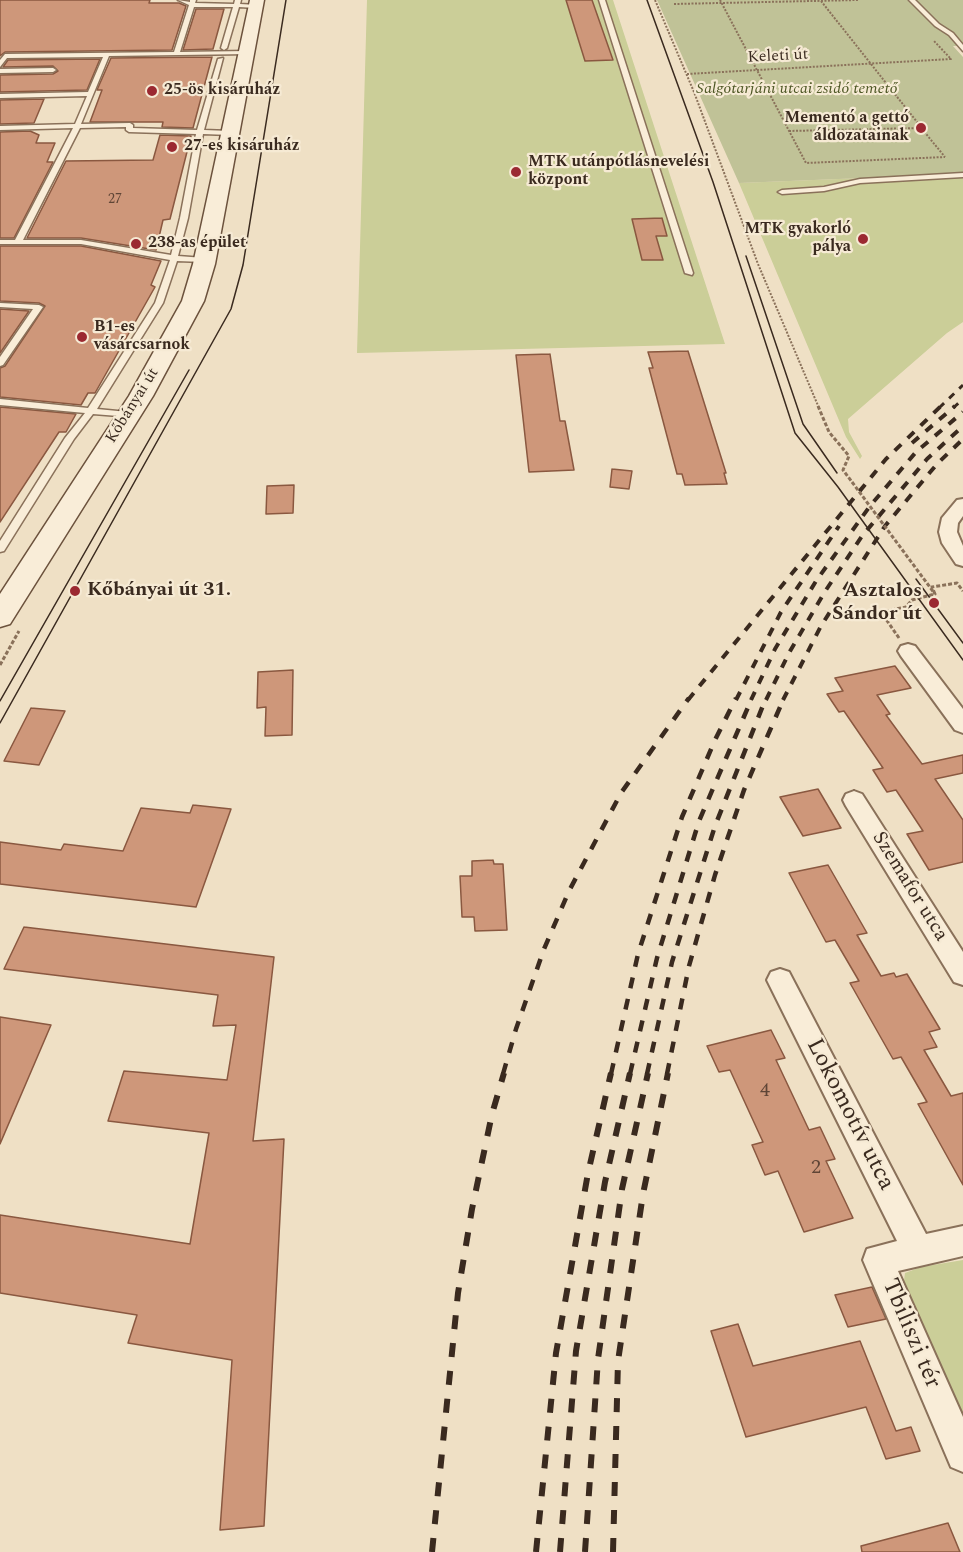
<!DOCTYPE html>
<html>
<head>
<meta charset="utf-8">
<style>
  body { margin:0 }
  canvas { display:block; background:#efe0c5 }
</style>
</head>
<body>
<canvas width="963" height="1552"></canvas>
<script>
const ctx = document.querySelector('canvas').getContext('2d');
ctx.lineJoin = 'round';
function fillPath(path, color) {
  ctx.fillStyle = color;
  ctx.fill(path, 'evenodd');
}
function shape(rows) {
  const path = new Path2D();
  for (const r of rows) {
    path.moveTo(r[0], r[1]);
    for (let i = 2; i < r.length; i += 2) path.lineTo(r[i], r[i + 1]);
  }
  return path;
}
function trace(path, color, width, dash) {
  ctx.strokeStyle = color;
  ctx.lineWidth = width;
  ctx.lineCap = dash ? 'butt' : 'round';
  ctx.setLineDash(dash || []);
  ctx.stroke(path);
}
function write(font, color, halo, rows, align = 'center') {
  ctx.font = font + ' Spectral,serif';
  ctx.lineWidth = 4.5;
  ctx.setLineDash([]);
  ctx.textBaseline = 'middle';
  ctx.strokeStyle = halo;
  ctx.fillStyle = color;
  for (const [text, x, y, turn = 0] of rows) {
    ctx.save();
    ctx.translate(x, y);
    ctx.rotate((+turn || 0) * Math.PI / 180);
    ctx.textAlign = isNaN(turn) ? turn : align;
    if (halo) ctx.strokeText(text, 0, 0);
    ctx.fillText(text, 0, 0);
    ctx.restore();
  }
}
fillPath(shape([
  [367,0,613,0,725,344,357,353],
  [963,174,963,322,947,333,848,419,849,432,862,456,860,459,846,437,739,183],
  [963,1260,963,1428,903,1288,905,1273,921,1267]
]), '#cbce98');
fillPath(shape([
  [657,0,963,0,963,46,953,46,963,57,963,174,739,183]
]), '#c0c297');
const building = shape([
  [0,0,150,0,149,3,179,3,186,6,172,50,5,52,0,56,0,0],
  [566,0,592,0,613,60,585,61,566,0],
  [196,9,224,9,213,49,183,50,196,9],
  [212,57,193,128,162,127,163,122,90,122,102,90,97,90,111,58,212,57],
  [100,59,87,90,0,92,0,75,53,74,58,71,53,66,3,67,8,60,100,59],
  [44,99,34,123,0,124,0,100,44,99],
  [30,131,39,135,36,143,55,143,47,162,53,162,14,238,0,238,0,132,30,131],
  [160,135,191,136,170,219,163,220,156,250,81,238,27,238,66,161,153,160,160,135],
  [662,218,667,236,656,236,663,260,642,260,632,219,662,218],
  [0,246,81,246,161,261,151,285,155,287,99,386,95,393,88,393,81,405,0,397,0,368,5,366,45,306,39,303,0,301,0,246],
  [0,309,29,311,0,353,0,309],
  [688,351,726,473,724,473,727,484,685,485,682,474,677,474,649,368,653,368,648,352,688,351],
  [550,354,560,421,565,421,574,470,529,472,516,355,550,354],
  [0,407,76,414,66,432,59,432,0,522,0,407],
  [612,469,632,471,629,489,610,487,612,469],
  [294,485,293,513,266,514,267,486,294,485],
  [895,666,911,688,877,695,890,714,886,715,922,764,963,755,963,773,935,779,963,820,963,862,929,870,907,834,923,831,896,790,887,792,873,770,883,768,844,711,839,712,827,694,843,691,835,678,895,666],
  [293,670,292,735,265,736,266,707,257,708,258,672,293,670],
  [31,708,65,711,39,765,4,761,31,708],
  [818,789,841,828,803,836,780,797,818,789],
  [193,805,231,809,196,907,0,884,0,842,61,850,64,844,123,851,141,808,190,813,193,805],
  [493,860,494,864,503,864,507,930,475,931,474,917,462,917,460,876,472,876,472,861,493,860],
  [828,865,867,933,857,935,881,976,894,973,896,977,907,974,940,1029,929,1032,937,1047,924,1050,951,1096,963,1093,963,1185,918,1104,927,1102,901,1057,893,1059,850,983,859,981,835,940,826,942,789,873,828,865],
  [24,927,274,957,253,1141,284,1139,264,1526,220,1530,232,1360,128,1343,137,1315,0,1293,0,1215,190,1244,209,1133,108,1121,124,1071,227,1080,236,1025,213,1026,218,995,4,969,24,927],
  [0,1017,51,1025,0,1144,0,1017],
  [771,1030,785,1058,776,1060,809,1130,820,1127,835,1159,826,1161,853,1218,804,1232,778,1171,765,1175,752,1145,763,1142,730,1070,719,1072,707,1046,771,1030],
  [872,1287,886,1319,848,1327,835,1295,872,1287],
  [738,1324,753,1366,860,1341,896,1431,911,1427,920,1451,886,1459,866,1407,746,1437,711,1331,738,1324],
  [948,1523,960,1552,862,1552,861,1546,948,1523]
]);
fillPath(building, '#ce977a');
trace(building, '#8a5840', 1.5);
const lane = shape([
  [178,0,190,2,190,0,196,0,195,3,234,4,235,0,241,0,240,4,258,5,256,8,239,7,227,48,224,50,221,48,233,7,194,7,180,52,247,51,249,54,109,56,81,124,130,123,133,125,133,128,197,130,218,59,223,58,204,130,230,131,233,133,230,135,203,134,188,218,178,256,204,258,208,260,204,262,177,261,163,303,97,409,128,412,131,413,131,417,93,414,74,439,4,551,0,552,0,541,65,438,85,413,0,405,0,399,88,408,155,303,170,260,81,244,0,244,0,240,15,240,73,128,0,130,0,126,75,124,87,96,0,98,0,94,88,92,103,57,7,58,0,67,0,60,5,54,174,52,189,5,178,0],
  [126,127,126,130,129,132,196,134,180,218,171,255,81,240,23,240,80,128,126,127],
  [599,0,605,0,693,273,692,275,685,273,599,0],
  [909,0,915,0,939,24,953,33,963,45,963,51,949,35,935,26,909,0],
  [0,69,53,68,56,70,53,72,0,73,0,69],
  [963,173,963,177,860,183,824,191,782,194,778,192,782,190,824,187,860,179,963,173],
  [0,303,39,305,43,307,3,365,0,366,0,357,33,309,0,307,0,303]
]);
const street = shape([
  [963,499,963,516,958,523,957,532,963,546,963,566,956,564,942,543,939,532,942,518,957,500,963,499],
  [908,644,915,646,963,709,963,733,955,730,901,656,898,651,901,646,908,644],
  [854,791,862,794,963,952,963,985,954,982,846,806,843,800,846,794,854,791],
  [780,969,789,972,926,1234,963,1226,963,1256,898,1271,963,1417,963,1472,951,1467,863,1260,867,1249,897,1241,767,980,771,972,780,969]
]);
const secondary = shape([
  [250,0,264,0,215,264,204,301,153,396,10,624,0,627,0,594,129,396,182,301,193,264,250,0]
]);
trace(lane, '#8a715a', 3);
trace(street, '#8a715a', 4);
trace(secondary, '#6c523d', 3);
trace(shape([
  [655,0,694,92,758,264,819,408],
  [720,0,806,163,945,157],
  [821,1,921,127],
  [674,4,858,0],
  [687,74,951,59,934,41],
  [919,127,924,128,922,129,919,127],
  [922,129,945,157],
  [789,131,919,128]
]), '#8a715a', 2, [2, 1.5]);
trace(shape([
  [818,406,829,432,849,456,843,470,852,482],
  [899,638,881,612,906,607,912,600,935,594,932,587,957,583,963,591],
  [0,665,19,631]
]), '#8a715a', 3, [4, 2]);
fillPath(lane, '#f9edd8');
fillPath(street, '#f9edd8');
fillPath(secondary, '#f9edd8');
trace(shape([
  [647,0,713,182,795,433,838,487,963,660],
  [746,256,803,424,837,473],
  [916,579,963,643],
  [0,701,189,370],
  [0,723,231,309,243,265,286,0]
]), '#3a2a1f', 1.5);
trace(shape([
  [939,408,963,385],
  [953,408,963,399]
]), '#3a2a1f', 3, [7, 7]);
trace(shape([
  [912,443,955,406],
  [688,700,886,459,941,406],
  [736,700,781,612,839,526],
  [751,700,775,649,816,581,870,506,916,452,963,412],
  [766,700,789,653,824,593,862,536,927,459,963,426],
  [783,700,821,626,885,526,937,464,963,439]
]), '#3a2a1f', 4, [9, 9]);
trace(shape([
  [503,1074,516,1029,544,949,569,891,621,793,689,698],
  [611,1074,638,954,682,817,715,740,736,698],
  [630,1074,657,958,699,821,752,698],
  [647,1074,672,962,715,826,766,698],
  [667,1074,689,966,715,875,744,790,784,698]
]), '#3a2a1f', 4.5, [11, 11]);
trace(shape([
  [432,1552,458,1293,472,1209,492,1114,504,1073],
  [536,1552,556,1353,588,1173,611,1073],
  [560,1552,576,1351,605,1182,630,1073],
  [585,1552,598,1359,622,1189,648,1073],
  [613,1552,618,1361,643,1194,668,1073]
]), '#3a2a1f', 6, [14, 14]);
trace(shape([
  [852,482,935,594]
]), '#8a715a', 3, [4, 2]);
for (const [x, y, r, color] of [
  [152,91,6,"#9b2931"],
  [921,128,6,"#9b2931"],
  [172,147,6,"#9b2931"],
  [516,172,6,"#9b2931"],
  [863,239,6,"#9b2931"],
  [136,244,6,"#9b2931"],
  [82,337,6,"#9b2931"],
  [75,591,6,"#9b2931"],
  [934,603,6,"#9b2931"]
]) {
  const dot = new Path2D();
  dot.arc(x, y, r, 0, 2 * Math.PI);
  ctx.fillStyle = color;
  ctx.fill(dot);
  trace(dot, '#f6ead4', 2);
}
write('14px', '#5f4536', null, [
  ["27",115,200]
]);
write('16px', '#3a2a1f', '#f6ead4', [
  ["Keleti út",778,57,-3],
  ["Kőbányai út",133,406,-58]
]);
write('italic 16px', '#4e5725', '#f6ead4', [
  ["Salgótarjáni utcai zsidó temető",797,90]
]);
write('bold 16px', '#3a2a1f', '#f6ead4', [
  ["25-ös kisáruház",164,91],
  ["Mementó a gettó",909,119,"right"],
  ["áldozatainak",909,137,"right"],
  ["27-es kisáruház",184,147],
  ["MTK utánpótlásnevelési",528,163],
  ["központ",528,181],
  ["MTK gyakorló",851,230,"right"],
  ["pálya",851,248,"right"],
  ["238-as épület",148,244],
  ["B1-es",94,328],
  ["vásárcsarnok",94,346]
], 'left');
write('bold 20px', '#3a2a1f', '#f6ead4', [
  ["Kőbányai út 31.",87,591],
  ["Asztalos",922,592,"right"],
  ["Sándor út",922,615,"right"]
], 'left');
write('20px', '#3a2a1f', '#f6ead4', [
  ["Szemafor utca",909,887,58]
]);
write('20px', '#5f4536', null, [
  ["4",765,1092],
  ["2",816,1169]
]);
write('24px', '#3a2a1f', '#f6ead4', [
  ["Lokomotív utca",849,1115,63],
  ["Tbiliszi tér",910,1334,67]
]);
</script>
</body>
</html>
